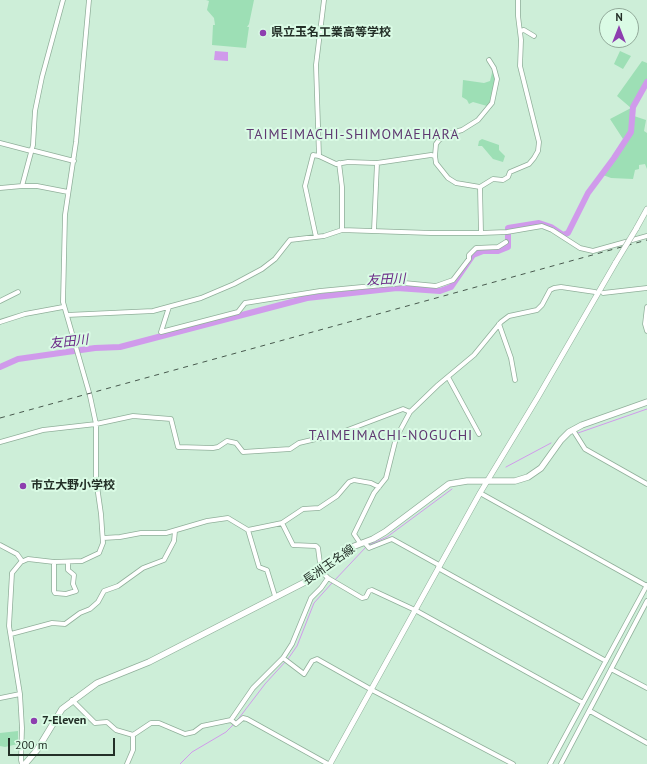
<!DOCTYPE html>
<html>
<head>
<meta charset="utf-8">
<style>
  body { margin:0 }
  #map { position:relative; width:647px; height:764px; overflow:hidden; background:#cdeed8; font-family:"PT Sans",sans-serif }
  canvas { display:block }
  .north { position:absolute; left:599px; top:8px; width:40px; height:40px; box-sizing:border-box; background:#dafbe5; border:1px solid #91a999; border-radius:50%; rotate:0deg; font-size:11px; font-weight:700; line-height:16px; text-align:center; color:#232f27 }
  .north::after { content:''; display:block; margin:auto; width:14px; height:18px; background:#8d3eaf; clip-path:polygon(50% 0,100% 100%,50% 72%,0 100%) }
  .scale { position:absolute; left:8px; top:738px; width:107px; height:18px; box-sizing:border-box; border:2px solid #232f27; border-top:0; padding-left:5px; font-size:12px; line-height:14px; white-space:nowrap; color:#232f27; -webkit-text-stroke:3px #dafbe5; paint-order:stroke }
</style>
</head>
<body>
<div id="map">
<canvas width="647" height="764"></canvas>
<div class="north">N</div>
<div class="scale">200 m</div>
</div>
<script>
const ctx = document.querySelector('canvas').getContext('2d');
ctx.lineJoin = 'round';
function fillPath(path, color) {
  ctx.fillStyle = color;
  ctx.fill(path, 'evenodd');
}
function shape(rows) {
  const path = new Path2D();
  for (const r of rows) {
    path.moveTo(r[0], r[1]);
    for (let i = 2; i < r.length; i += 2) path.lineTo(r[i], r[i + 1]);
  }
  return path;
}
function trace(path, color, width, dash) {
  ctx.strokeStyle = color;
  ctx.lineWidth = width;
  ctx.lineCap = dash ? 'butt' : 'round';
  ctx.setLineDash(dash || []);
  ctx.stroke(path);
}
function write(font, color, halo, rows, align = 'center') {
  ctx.font = font + ' "PT Sans","Noto Sans JP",sans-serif';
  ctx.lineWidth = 4;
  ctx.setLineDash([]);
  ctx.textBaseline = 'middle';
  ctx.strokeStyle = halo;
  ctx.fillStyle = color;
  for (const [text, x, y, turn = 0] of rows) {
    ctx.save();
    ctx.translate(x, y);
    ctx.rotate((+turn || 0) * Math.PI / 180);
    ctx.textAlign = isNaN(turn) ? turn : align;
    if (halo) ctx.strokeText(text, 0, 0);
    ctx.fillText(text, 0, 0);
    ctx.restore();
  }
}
fillPath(shape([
  [206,0,254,0,249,24,247,27,249,27,246,48,212,45,213,25,215,25,214,18,207,10,209,1],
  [620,51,631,56,623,69,614,64],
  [488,60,494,68,496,79,491,103,487,106,473,102,469,104,467,100,462,97,463,80,484,83,490,81,493,69],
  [642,61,647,63,647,81,631,108,617,96],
  [631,108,630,131,623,139,610,119],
  [634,116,646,120,644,131,647,133,647,169,645,164,639,165,639,169,635,170,633,179,611,178,603,175,632,132],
  [482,139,499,145,499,150,505,156,503,162,493,159,482,146,478,146,479,141],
  [18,731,18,744,5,747,0,746,0,733]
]), '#9ddfb5');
fillPath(shape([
  [215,51,228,52,228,61,214,60]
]), '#d09aeb');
trace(shape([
  [578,433,647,409],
  [506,467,551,443],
  [369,545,387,537,452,489],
  [334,581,366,547],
  [288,659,297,646,314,603,332,583],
  [236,722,265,684,286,661],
  [180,764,192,752,226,732,234,724]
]), '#d09aeb', 1);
trace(shape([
  [0,367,18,359,95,348,120,347,307,298,397,288,440,291,451,287,473,255,483,251,498,251,508,247,508,228,539,223,551,227,563,235,568,233,588,193,614,158,631,132,633,107,647,82]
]), '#d09aeb', 6);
const minor = shape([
  [63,0,42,77,35,111,33,145,22,186,37,186,68,192],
  [520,31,524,30,534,36],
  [0,143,31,151],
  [31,150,74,161],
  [319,156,316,65,324,0],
  [435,156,436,144,439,140,448,134,462,130,478,120,492,103,497,79,494,68,489,60],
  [339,163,342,187,342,230],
  [480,187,481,233],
  [0,188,22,186],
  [374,230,377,163],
  [316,237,305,186,313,155,319,156,336,164,348,162,377,163,431,155,435,156,436,163,448,178,456,183,480,187,493,179,503,180,508,177,510,172,529,164,534,158,538,151,539,142,520,66,521,40,518,16,518,0],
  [603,293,647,288],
  [0,301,18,292],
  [169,307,161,332,238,312,245,303,320,291,404,283,436,286,453,280,469,259,469,255,476,248,498,247,506,242],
  [647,307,645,324,647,331],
  [67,315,153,311,201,298,234,284,262,269,275,259,290,240,324,236,342,230,431,233,481,233,507,232,542,226,552,230,580,248,593,251,647,236],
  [0,322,25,314,63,307],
  [499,324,511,358,515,380],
  [448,377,479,434],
  [573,430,585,449,647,484],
  [0,442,43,430,96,424,133,416,171,419,178,447,213,448,218,447,227,441,236,443,243,452,290,449,299,443,337,434,403,409,410,412],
  [480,493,647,586],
  [282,523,293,545,316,546,318,548,321,571,328,578,362,598,366,597,369,591,372,590,415,610,583,703],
  [248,530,259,567,267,570,275,596],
  [103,538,120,537,141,533,166,533,207,521,228,518,248,530,282,523,303,509,319,508,337,496,349,482,354,480,371,483,379,487],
  [364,542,369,548,392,539,439,565],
  [360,543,354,534,374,493,386,478,396,438,410,412,438,385,474,355,501,322,509,316,537,310,542,305,550,290,554,288,561,287,595,292],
  [0,545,17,554,22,561],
  [54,562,54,591,55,593,66,594,76,591,73,584,74,575,68,570,68,562],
  [438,568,606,661],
  [11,634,52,623,65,624,80,613,90,609,98,602,104,591,118,586,143,568,164,560,174,541,175,531],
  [283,658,304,674,312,661,317,659,372,690,513,764],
  [611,669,647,688],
  [0,698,20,694],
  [72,700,95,723,107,722,116,730,133,735],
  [590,711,647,743],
  [231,720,236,724,243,718,247,719,328,764],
  [133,735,151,723,159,723,185,734,194,732,202,726,231,720,253,688,283,658,292,644,311,598,321,588,328,578],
  [22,764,21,760,22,728,20,694,9,626,12,573,21,562,28,559,54,562,82,561,99,553,103,543,101,514,96,479,96,424,90,396,63,302,65,215,76,142,89,0],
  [127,764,133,750,133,735],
  [550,764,647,585],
  [561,764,647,601]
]);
const tertiary = shape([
  [636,229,647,209],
  [330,764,480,493,538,397,616,262]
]);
const secondary = shape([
  [25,764,37,750,62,709,97,683,149,662,309,580,352,547,373,539,385,532,449,484,467,481,515,481,528,477,541,468,561,440,569,432,582,425,647,402]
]);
trace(minor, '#90af9a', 5.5);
trace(tertiary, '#90af9a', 6);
trace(secondary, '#90af9a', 7);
trace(minor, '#fff', 4);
trace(tertiary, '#fff', 5);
trace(secondary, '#fff', 5.5);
trace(shape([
  [0,418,647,240]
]), '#48594e', 1, [5, 5]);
const tertiaryBridge = shape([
  [616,262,636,229]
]);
trace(tertiaryBridge, '#90af9a', 6, []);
trace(tertiaryBridge, '#fff', 5);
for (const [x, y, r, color] of [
  [263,33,4,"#8d3eaf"],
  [23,486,4,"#8d3eaf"],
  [34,721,4,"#8d3eaf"]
]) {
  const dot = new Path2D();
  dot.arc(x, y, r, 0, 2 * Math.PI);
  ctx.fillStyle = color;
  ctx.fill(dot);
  trace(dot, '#dafbe5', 1.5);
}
write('bold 12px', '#232f27', '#dafbe5', [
  ["県立玉名工業高等学校",271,33],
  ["市立大野小学校",31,486],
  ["7-Eleven",42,721]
], 'left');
write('12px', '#232f27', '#dafbe5', [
  ["長洲玉名線",329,565,-35]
]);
write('italic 13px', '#6b2987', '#dafbe5', [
  ["友田川",386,280,-3],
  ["友田川",69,342,-6]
]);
ctx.letterSpacing = '1px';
write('14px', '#5f3971', '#dafbe5', [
  ["TAIMEIMACHI-SHIMOMAEHARA",353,135],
  ["TAIMEIMACHI-NOGUCHI",391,436]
]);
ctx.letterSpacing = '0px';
</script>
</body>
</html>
